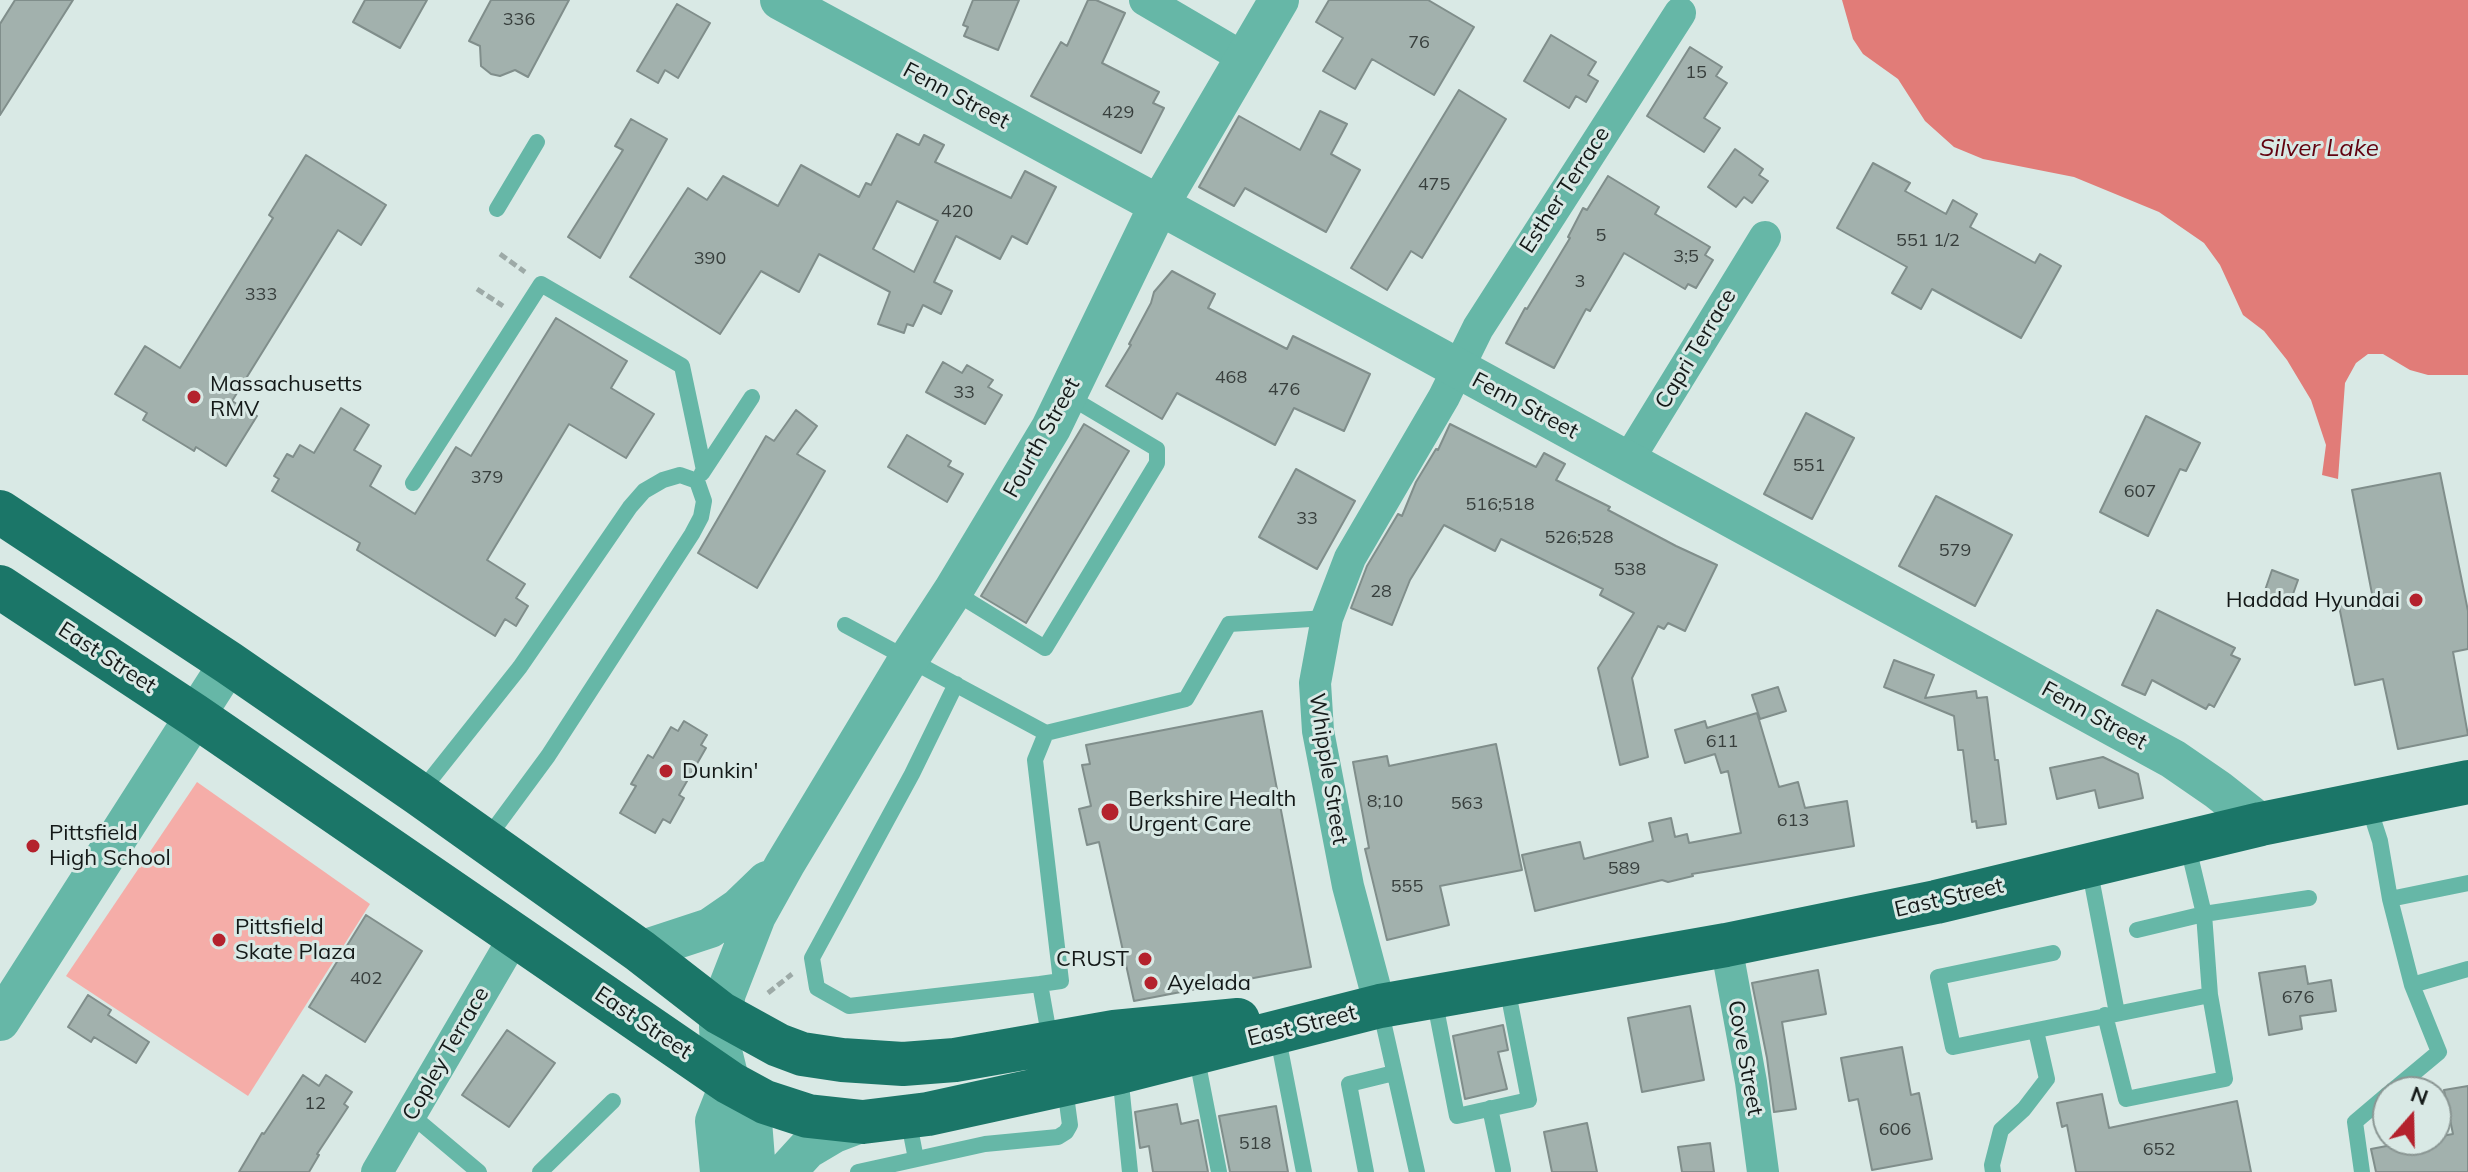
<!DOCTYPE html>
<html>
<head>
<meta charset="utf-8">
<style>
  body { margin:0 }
  #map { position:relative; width:2468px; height:1172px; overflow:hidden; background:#d9e9e5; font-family:Mulish,sans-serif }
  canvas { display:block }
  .north { position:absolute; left:2372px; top:1076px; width:80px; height:80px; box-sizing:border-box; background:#d9e9e5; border:2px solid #8a9693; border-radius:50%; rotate:20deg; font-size:22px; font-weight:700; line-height:32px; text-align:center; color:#141918 }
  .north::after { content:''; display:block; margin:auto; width:28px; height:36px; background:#b4222d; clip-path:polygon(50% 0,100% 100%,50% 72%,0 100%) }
</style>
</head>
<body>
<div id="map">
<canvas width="2468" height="1172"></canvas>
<div class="north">N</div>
</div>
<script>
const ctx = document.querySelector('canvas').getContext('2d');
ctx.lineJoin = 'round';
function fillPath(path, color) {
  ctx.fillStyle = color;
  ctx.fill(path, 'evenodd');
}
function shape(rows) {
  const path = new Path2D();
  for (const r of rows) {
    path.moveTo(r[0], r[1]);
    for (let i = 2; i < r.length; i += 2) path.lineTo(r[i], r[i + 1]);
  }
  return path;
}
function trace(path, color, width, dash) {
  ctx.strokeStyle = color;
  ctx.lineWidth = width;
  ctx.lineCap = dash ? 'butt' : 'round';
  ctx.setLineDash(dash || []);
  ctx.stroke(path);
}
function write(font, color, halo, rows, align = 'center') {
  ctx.font = font + ' Mulish,sans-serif';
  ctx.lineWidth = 6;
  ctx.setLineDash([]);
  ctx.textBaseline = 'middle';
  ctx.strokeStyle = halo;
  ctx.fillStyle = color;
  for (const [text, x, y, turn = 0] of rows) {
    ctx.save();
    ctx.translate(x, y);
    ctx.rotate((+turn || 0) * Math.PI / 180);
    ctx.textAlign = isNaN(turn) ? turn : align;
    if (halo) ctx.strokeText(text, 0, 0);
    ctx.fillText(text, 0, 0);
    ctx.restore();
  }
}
fillPath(shape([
  [197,782,370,904,248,1096,66,976]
]), '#f5ada8');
fillPath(shape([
  [1842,0,2468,0,2468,375,2428,375,2410,370,2383,354,2368,354,2356,363,2345,383,2338,479,2322,475,2326,445,2311,400,2287,360,2264,331,2243,315,2220,265,2204,243,2159,212,2074,177,1983,159,1954,147,1925,121,1898,79,1863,54,1853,39]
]), '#e17c78');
const building = shape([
  [15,0,73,0,0,115,0,24,15,0],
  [365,0,427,0,400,48,353,22,365,0],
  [491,0,569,0,528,77,515,70,500,76,491,74,481,66,480,46,469,41,491,0],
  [973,0,1019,0,998,50,964,36,968,27,963,25,973,0],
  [1088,0,1096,0,1125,13,1102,63,1159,92,1153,103,1164,108,1141,153,1031,96,1061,42,1067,46,1088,0],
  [1329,0,1428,0,1474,27,1434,95,1372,59,1355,89,1323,71,1343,38,1316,22,1329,0],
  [677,4,710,23,678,78,665,70,658,83,637,71,677,4],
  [1551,35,1596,62,1588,75,1598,81,1586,102,1576,96,1569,108,1524,81,1551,35],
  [1690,47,1722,67,1716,76,1727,83,1704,118,1720,128,1704,152,1647,116,1690,47],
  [1459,90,1506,119,1422,258,1411,251,1387,290,1351,268,1459,90],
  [1320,111,1347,124,1331,154,1360,170,1326,232,1245,188,1234,206,1199,187,1239,116,1300,150,1320,111],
  [631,119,667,139,600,258,568,237,623,150,615,146,631,119],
  [897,134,919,145,924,135,944,145,935,162,1011,198,1025,171,1056,187,1027,244,1012,236,1000,259,956,236,934,282,952,291,941,314,923,305,913,326,907,324,904,333,878,324,890,292,819,254,799,292,761,271,720,334,630,277,688,188,707,200,723,176,778,206,801,165,859,197,866,183,871,185,897,134],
  [897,201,938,221,914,272,873,249,897,201],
  [1735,149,1763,169,1759,175,1768,181,1752,203,1744,197,1736,207,1708,187,1735,149],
  [306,155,386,205,361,245,338,230,232,401,257,416,226,466,196,447,194,451,143,420,147,413,115,394,145,346,180,368,273,218,269,215,306,155],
  [1873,163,1910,183,1905,191,1946,214,1953,200,1977,214,1970,227,2035,263,2040,254,2061,266,2021,338,1932,289,1921,309,1892,293,1907,267,1837,228,1873,163],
  [1608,176,1659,207,1655,214,1710,247,1705,255,1713,260,1696,288,1688,284,1685,289,1624,253,1590,311,1586,309,1554,368,1506,343,1525,308,1527,309,1570,238,1568,237,1583,208,1587,210,1608,176],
  [1172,271,1215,294,1208,308,1287,349,1293,336,1370,374,1344,431,1294,408,1275,445,1177,393,1162,419,1106,386,1131,345,1129,344,1151,303,1154,292,1172,271],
  [556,318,627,361,611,388,654,414,626,458,569,424,487,560,525,584,516,598,528,606,516,626,505,619,495,636,357,550,360,543,272,491,279,479,274,476,287,454,293,457,300,445,314,453,341,408,369,425,354,450,381,466,370,486,415,514,456,447,471,456,556,318],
  [943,362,962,373,967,365,993,380,988,387,1002,395,985,424,926,392,943,362],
  [796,410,817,426,797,454,825,471,757,588,698,553,766,436,774,441,796,410],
  [1806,413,1854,438,1812,519,1764,494,1806,413],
  [2146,416,2200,443,2186,471,2180,469,2148,536,2100,512,2146,416],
  [1084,424,1129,451,1026,623,981,596,1084,424],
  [1450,424,1536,467,1544,453,1565,464,1556,480,1610,507,1608,510,1676,546,1717,565,1685,631,1668,623,1664,629,1658,626,1632,678,1648,757,1620,765,1598,668,1634,613,1600,595,1603,589,1501,539,1495,551,1444,525,1410,580,1392,625,1351,608,1367,566,1398,514,1402,516,1416,482,1436,449,1438,450,1450,424],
  [907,435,951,461,948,466,963,474,947,502,888,467,907,435],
  [1296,469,1355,501,1317,569,1259,537,1296,469],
  [2440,473,2468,611,2468,649,2453,652,2468,735,2398,749,2383,679,2355,685,2339,606,2373,599,2352,490,2440,473],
  [1936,496,2012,535,1975,606,1899,566,1936,496],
  [2272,570,2298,580,2288,608,2262,599,2272,570],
  [2157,610,2235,648,2231,655,2240,659,2214,707,2209,704,2206,709,2152,680,2145,695,2122,685,2157,610],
  [1894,660,1934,675,1925,698,1976,691,1977,698,1987,697,1995,760,1998,760,2006,824,1977,828,1976,821,1972,822,1963,750,1958,750,1954,716,1884,687,1894,660],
  [1778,687,1786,711,1760,719,1752,695,1778,687],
  [1262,711,1311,967,1134,1001,1099,842,1087,845,1079,809,1091,806,1082,765,1090,764,1086,745,1262,711],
  [1757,713,1779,787,1798,782,1805,808,1847,801,1854,846,1692,874,1693,876,1668,882,1662,880,1535,911,1522,855,1580,842,1584,859,1653,841,1649,823,1671,818,1675,837,1687,834,1689,843,1741,833,1728,771,1721,773,1715,754,1685,763,1675,730,1705,721,1707,728,1757,713],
  [684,721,707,735,701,745,706,748,679,795,684,798,670,823,663,819,655,833,620,813,636,786,631,784,648,755,653,758,671,727,678,731,684,721],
  [1496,744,1522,870,1440,886,1449,925,1387,940,1365,849,1369,848,1353,762,1387,756,1389,766,1496,744],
  [2103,757,2138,774,2143,798,2099,808,2095,790,2057,799,2050,768,2103,757],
  [366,915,422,951,365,1042,309,1007,366,915],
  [2305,966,2308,984,2331,980,2336,1011,2300,1016,2302,1029,2269,1035,2259,973,2305,966],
  [1818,970,1826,1014,1782,1022,1796,1109,1774,1112,1767,1058,1752,983,1818,970],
  [88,995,111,1010,108,1015,149,1042,136,1063,94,1037,91,1042,68,1027,88,995],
  [1690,1006,1704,1080,1642,1092,1628,1018,1690,1006],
  [1503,1025,1508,1050,1498,1052,1507,1089,1465,1099,1453,1036,1503,1025],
  [507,1030,555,1063,509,1127,462,1095,507,1030],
  [1902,1047,1911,1095,1919,1093,1932,1159,1872,1170,1858,1099,1849,1101,1841,1058,1902,1047],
  [303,1075,319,1086,326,1075,352,1092,344,1104,348,1107,317,1154,319,1155,309,1172,239,1172,262,1133,264,1134,303,1075],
  [2468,1086,2468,1172,2376,1172,2371,1149,2418,1140,2436,1140,2436,1137,2453,1134,2444,1090,2468,1086],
  [2102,1094,2109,1128,2237,1101,2251,1172,2076,1172,2067,1125,2062,1127,2057,1103,2102,1094],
  [1177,1104,1181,1124,1198,1120,1208,1172,1153,1172,1149,1146,1140,1148,1135,1112,1177,1104],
  [1276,1106,1288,1172,1230,1172,1219,1116,1276,1106],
  [1587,1123,1597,1172,1552,1172,1544,1132,1587,1123],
  [1710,1143,1714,1172,1682,1172,1678,1147,1710,1143]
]);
fillPath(building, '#a2b1ad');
trace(building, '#808e8b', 2);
trace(shape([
  [500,254,525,272],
  [477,289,503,306],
  [768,993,792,974]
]), '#9daaa7', 5, [8, 4]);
trace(shape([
  [497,209,537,142],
  [702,473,752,397],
  [413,483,541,284,682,366,704,470],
  [954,592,1045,648,1157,463,1157,449,1068,396],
  [845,625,1046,733,1186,699,1229,624,1327,618],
  [956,684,912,774,812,958,817,988,849,1006,1040,984,1050,1040],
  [419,794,520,667,630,507,644,491,663,480,680,475,697,481,704,501,701,517,692,534,548,756,486,840],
  [2368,804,2380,841,2390,899,2412,985],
  [2187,843,2204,914,2309,898],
  [2089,867,2117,1013],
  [2390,899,2468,883],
  [2053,953,1938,977,1953,1047,2210,995],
  [1040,984,1061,981,1035,760,1046,733],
  [1434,998,1457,1116,1529,1100,1507,987],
  [1380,1008,1417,1172],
  [2105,1015,2126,1099,2225,1079,2210,995,2204,914,2137,930],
  [1277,1033,1304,1172],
  [1196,1054,1219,1172],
  [1120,1074,1130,1172],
  [2391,1092,2439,1052,2412,985,2468,969],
  [1490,1108,1503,1170],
  [410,1114,479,1172],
  [908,1118,916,1159],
  [540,1172,613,1101],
  [858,1172,985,1144,1058,1137,1066,1132,1070,1125,1065,1088],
  [1366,1172,1349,1084,1394,1073],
  [1993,1172,1992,1165,2001,1130,2024,1109,2047,1079,2036,1031],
  [2362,1172,2355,1122,2388,1094]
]), '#66b7a7', 16);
trace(shape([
  [1145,0,1244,58],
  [1627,462,1765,237],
  [1726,945,1751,1082,1763,1172],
  [1380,1006,1348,886,1318,731,1315,683,1327,618,1350,558,1444,397,1478,328,1680,13],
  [377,1172,515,936]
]), '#66b7a7', 32);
trace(shape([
  [780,0,1159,205,2173,759,2218,790,2261,824],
  [640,951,710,928,739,908,767,881],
  [0,1021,229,663],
  [720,1172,715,1121,730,1083],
  [756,1172,752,1121,730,1083,720,1043,719,1027,726,993,756,916,785,864,908,660,953,591,1051,428,1159,205,1279,0],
  [786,1172,807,1149,834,1133,863,1122]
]), '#66b7a7', 40);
trace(shape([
  [0,512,229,663,419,794,640,951,720,1013,778,1045,802,1054,842,1060,903,1064,955,1060,1114,1032,1238,1020],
  [0,587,194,715,730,1083,765,1102,808,1116,863,1122,928,1114,1120,1072,1380,1006,1726,945,1936,902,2261,824,2468,782]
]), '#1b7668', 44);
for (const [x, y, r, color] of [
  [194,397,8,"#b4222d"],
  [2416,600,8,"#b4222d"],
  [666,771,8,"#b4222d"],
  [1110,812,10,"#b4222d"],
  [33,846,8,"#b4222d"],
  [219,940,8,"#b4222d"],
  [1145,959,8,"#b4222d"],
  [1151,983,8,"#b4222d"]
]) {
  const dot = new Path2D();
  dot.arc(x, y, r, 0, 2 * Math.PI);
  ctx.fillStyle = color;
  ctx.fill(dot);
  trace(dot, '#d9e9e5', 3);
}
write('18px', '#383f3d', null, [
  ["336",519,20],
  ["76",1419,43],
  ["15",1696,73],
  ["429",1118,113],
  ["475",1434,185],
  ["420",957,212],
  ["5",1601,236],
  ["551 1/2",1928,241],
  ["3;5",1686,257],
  ["390",710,259],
  ["3",1580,282],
  ["333",261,295],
  ["468",1231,378],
  ["476",1284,390],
  ["33",964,393],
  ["551",1809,466],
  ["379",487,478],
  ["607",2140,492],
  ["516;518",1500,505],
  ["33",1307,519],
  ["526;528",1579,538],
  ["579",1955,551],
  ["538",1630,570],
  ["28",1381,592],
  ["611",1722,742],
  ["8;10",1385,802],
  ["563",1467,804],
  ["613",1793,821],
  ["589",1624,869],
  ["555",1407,887],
  ["402",366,979],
  ["676",2298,998],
  ["12",315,1104],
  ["606",1895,1130],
  ["518",1255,1144],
  ["652",2159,1150]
]);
write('22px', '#141918', '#d9e9e5', [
  ["Fenn Street",956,96,28],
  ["Esther Terrace",1565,190,-57],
  ["Capri Terrace",1696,349,-59],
  ["Fenn Street",1525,406,28],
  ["Fourth Street",1042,438,-61],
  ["East Street",107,658,33],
  ["Fenn Street",2094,716,29],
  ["Whipple Street",1328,769,81],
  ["East Street",1949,898,-13],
  ["East Street",643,1023,34],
  ["East Street",1302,1026,-14],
  ["Copley Terrace",446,1054,-60],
  ["Cove Street",1745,1058,80]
]);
write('22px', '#141918', '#d9e9e5', [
  ["Massachusetts",210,384],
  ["RMV",210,409],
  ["Haddad Hyundai",2400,600,"right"],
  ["Dunkin'",682,771],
  ["Berkshire Health",1128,799],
  ["Urgent Care",1128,824],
  ["Pittsfield",49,833],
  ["High School",49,858],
  ["Pittsfield",235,927],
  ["Skate Plaza",235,952],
  ["CRUST",1129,959,"right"],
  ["Ayelada",1167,983]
], 'left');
write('italic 24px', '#62020f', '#d9e9e5', [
  ["Silver Lake",2319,149]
]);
</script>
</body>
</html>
